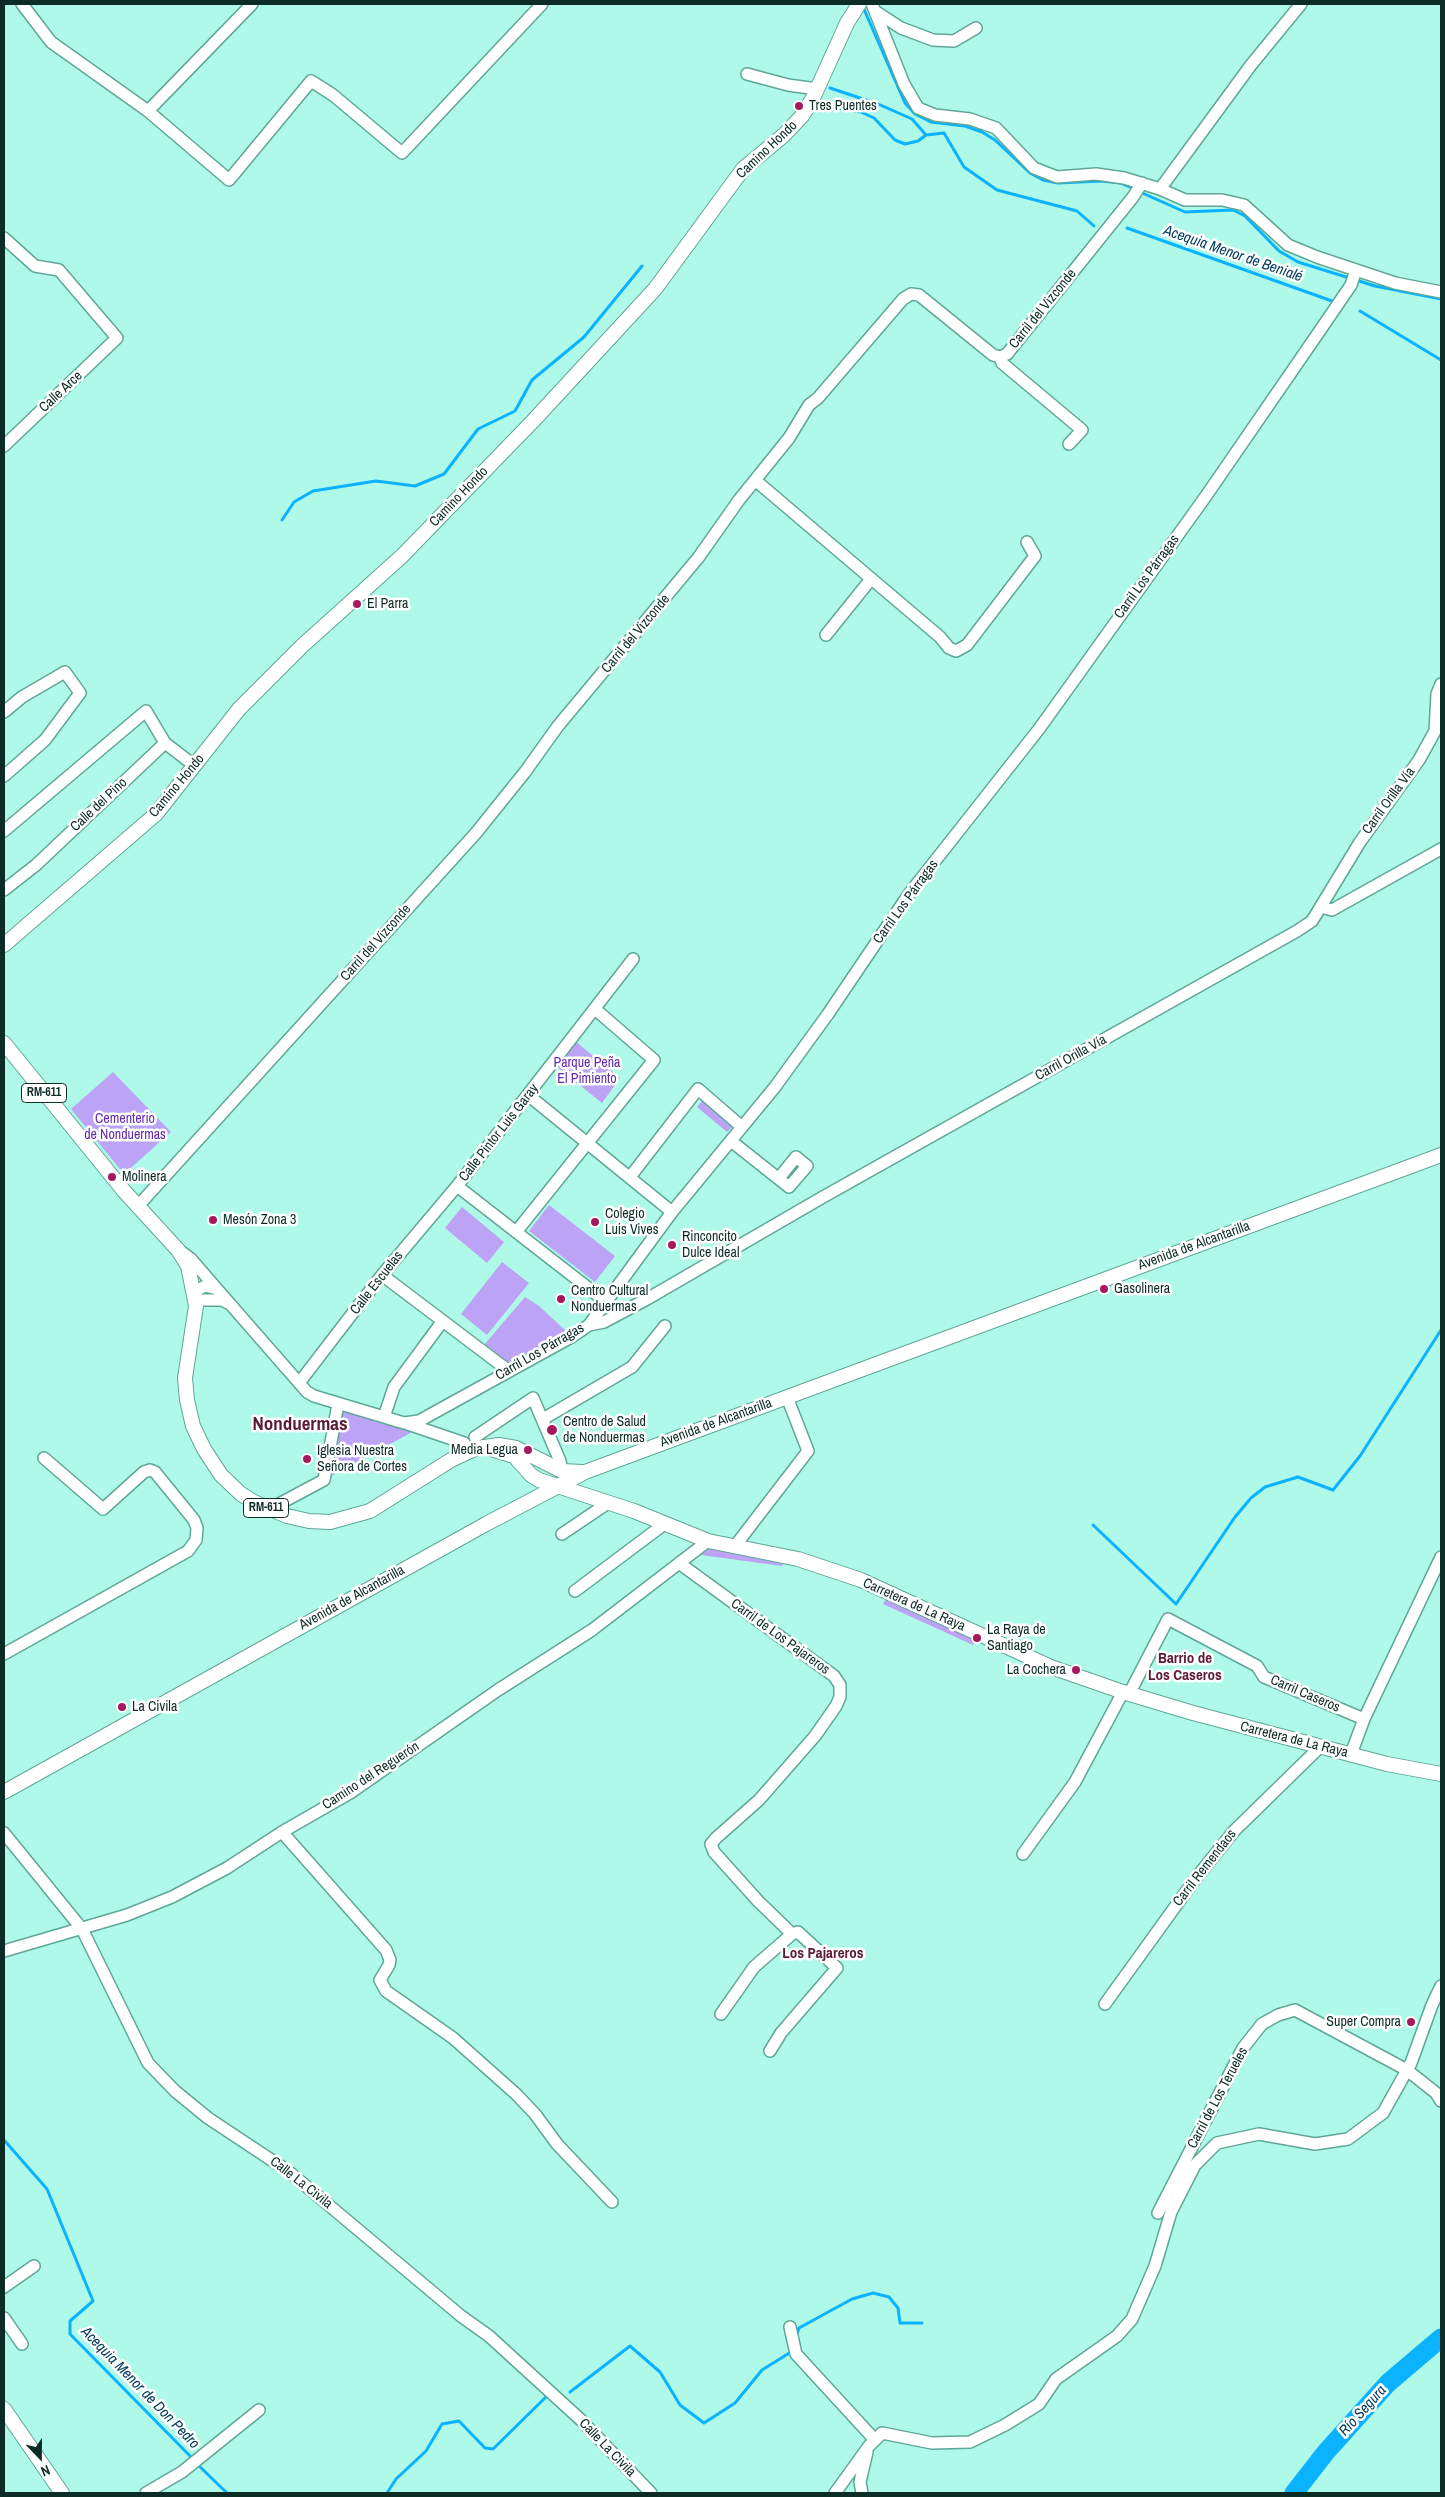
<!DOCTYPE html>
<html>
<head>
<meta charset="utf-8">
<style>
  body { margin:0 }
  #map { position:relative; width:1445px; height:2497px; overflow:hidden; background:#aef9e8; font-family:"Archivo Narrow",sans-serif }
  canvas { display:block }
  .frame { position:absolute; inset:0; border:5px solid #0d2c26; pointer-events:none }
  .north { position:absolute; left:15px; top:2432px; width:50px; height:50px; -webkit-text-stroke:4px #fff; paint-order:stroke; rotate:158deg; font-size:14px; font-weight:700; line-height:20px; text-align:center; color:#0d2c26 }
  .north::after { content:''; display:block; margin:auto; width:18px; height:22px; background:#0d2c26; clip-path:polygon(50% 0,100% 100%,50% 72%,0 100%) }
</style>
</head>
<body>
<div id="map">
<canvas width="1445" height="2497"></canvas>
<div class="frame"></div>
<div class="north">N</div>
</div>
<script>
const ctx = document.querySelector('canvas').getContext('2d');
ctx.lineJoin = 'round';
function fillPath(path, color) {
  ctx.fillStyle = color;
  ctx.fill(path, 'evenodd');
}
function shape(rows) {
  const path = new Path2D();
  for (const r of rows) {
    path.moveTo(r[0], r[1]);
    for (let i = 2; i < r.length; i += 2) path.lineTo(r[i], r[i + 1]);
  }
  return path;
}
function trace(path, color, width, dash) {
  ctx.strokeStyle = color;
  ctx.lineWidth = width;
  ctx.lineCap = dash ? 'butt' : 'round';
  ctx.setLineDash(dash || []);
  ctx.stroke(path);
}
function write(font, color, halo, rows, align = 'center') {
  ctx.font = font + ' "Archivo Narrow",sans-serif';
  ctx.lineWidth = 5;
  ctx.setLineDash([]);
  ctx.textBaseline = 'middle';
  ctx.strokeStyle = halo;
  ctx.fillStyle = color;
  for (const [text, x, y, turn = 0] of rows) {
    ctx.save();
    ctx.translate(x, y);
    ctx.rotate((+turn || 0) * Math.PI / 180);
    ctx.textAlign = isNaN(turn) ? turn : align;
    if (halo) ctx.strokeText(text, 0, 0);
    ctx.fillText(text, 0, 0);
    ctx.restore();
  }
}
fillPath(shape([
  [575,1041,620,1078,602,1103,556,1066],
  [113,1072,171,1132,124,1174,71,1109],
  [702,1101,734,1125,727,1132,697,1107],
  [549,1205,615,1256,595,1282,529,1231],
  [462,1207,504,1242,487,1263,445,1228],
  [502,1262,529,1283,487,1335,461,1314],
  [525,1297,539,1306,566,1331,507,1365,483,1346],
  [338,1404,370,1413,372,1421,414,1431,324,1480],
  [713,1548,785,1560,782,1566,701,1555,707,1550],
  [887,1597,977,1638,973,1645,883,1604]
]), '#bda3f6');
trace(shape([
  [863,7,905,103,915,114,931,122,965,126,982,132,995,140,1030,173,1043,180,1058,183,1101,181,1121,183,1135,189],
  [830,88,878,104,912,119,926,135],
  [820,105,861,112,874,118,895,140,905,144,918,141,926,135],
  [926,135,944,133,964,167,997,190,1077,211,1094,226],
  [1140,192,1185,212,1233,210,1245,216,1279,251,1298,262,1375,286,1441,299],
  [1127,228,1332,301],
  [1360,311,1441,360],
  [282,520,294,502,313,491,376,481,415,486,444,474,478,429,515,411,532,380,584,337,642,266],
  [1093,1525,1176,1604,1235,1517,1251,1498,1265,1487,1298,1477,1333,1490,1360,1456,1441,1330],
  [4,2140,47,2189,93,2301,70,2321,70,2334,193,2459],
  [796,2337,799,2328,852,2299,873,2293,889,2297,898,2308,900,2323,922,2323],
  [570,2392,630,2346,660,2372,680,2405,704,2423,735,2403,762,2370,791,2352],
  [197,2464,227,2493],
  [387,2493,396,2479,426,2451,442,2424,459,2421,485,2448,493,2449,548,2395]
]), '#0ab2ff', 3);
trace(shape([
  [1294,2493,1326,2452,1388,2383,1441,2338]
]), '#0ab2ff', 19);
const minor = shape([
  [22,4,51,42,148,111,229,180,311,81,333,95,402,153,542,4],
  [872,4,904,84,918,108,935,115,970,119,996,128,1034,168,1057,177,1096,174,1124,178,1160,189,1185,200,1222,200,1244,205,1288,245,1317,257,1395,283,1441,292],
  [875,11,901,28,933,40,954,41,976,28],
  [747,74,788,85,817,89],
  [148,111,252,4],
  [1160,189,1251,65,1301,4],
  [4,238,35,266,59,270,117,338,4,446],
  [1000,357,1002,363,1082,430,1069,444],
  [755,480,940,637,949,648,956,651,967,645,1035,556,1027,542],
  [826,635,871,579],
  [4,712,22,697,65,672,80,693,45,740,4,776],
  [4,831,146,711,165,743],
  [4,890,36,865,165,743,195,766],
  [1321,907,1332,910,1441,849],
  [528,1095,672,1212],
  [731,1141,789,1187,807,1166,796,1157,779,1178],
  [630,1177,698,1089,742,1127],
  [457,1186,605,1301],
  [138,1206,476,833,525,772,558,726,698,558,739,500,789,438,809,405,818,398,903,299,911,294,919,295,993,355,1000,357,1007,354,1133,197,1142,183],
  [516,1232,654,1060,595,1009],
  [180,1251,191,1259,217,1289],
  [382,1275,509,1371],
  [194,1292,205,1286,217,1289,307,1392,314,1396,404,1423,419,1421,573,1336,589,1325,672,1212,775,1087,828,1014,909,894,1039,729,1206,496,1321,329,1351,285,1356,270],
  [196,1300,222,1300,228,1303],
  [589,1325,604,1322,647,1299,823,1197,1297,931,1312,921,1360,842,1419,760,1435,731,1437,694,1441,684],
  [299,1383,382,1275,457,1186,633,959],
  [384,1417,394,1387,442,1322],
  [543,1419,632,1367,665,1326],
  [408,1424,464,1443],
  [475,1437,533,1398,560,1461,562,1471],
  [279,1504,324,1480,338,1404],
  [562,1534,608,1503],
  [735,1546,808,1451,787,1397],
  [679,1563,834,1676,840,1685,840,1697,836,1706,815,1736,759,1800,716,1838,711,1844,714,1852,758,1901,792,1934,798,1932,837,1968,781,2033,770,2051],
  [575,1591,663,1525],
  [4,1654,188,1551,196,1540,197,1528,194,1520,155,1472,150,1470,144,1472,103,1509,44,1458],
  [1129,1694,1168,1619,1257,1666,1264,1677,1364,1719],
  [1351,1754,1364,1719,1441,1557],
  [282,1832,386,1950,390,1960,389,1965,380,1980,386,1991,453,2038,516,2094,535,2114,557,2144,612,2202],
  [4,1833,82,1929,148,2063,175,2091,208,2118,288,2171,461,2316,489,2336,581,2420,651,2493],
  [1023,1854,1075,1782,1123,1692],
  [4,1951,127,1915,172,1897,227,1868,282,1832,350,1793,498,1690,592,1630,708,1541],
  [1105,2004,1193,1882,1234,1831,1321,1746],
  [721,2014,754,1967,792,1934],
  [1158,2213,1243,2048,1262,2024,1278,2015,1295,2010,1407,2070,1436,2093,1441,2101],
  [4,2287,34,2266],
  [4,2318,22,2344],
  [790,2327,796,2354,875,2440],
  [146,2493,182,2472,259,2410],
  [835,2493,869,2446,882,2433,932,2443,970,2442,1005,2425,1039,2404,1056,2379,1117,2336,1132,2319,1155,2266,1171,2212,1195,2165,1217,2143,1259,2134,1315,2144,1348,2139,1383,2113,1411,2063,1432,2005,1441,1986],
  [862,2493,860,2482,867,2452]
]);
const major = shape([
  [4,945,156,814,239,709,302,646,402,556,533,421,655,289,743,169,784,135,802,116,813,98,847,23,859,4],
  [4,1043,124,1191,178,1250,188,1266,196,1306,185,1378,187,1400,193,1426,204,1449,221,1475,241,1494,254,1502,287,1516,309,1521,330,1522,370,1511,451,1460,477,1448,499,1445,516,1448,562,1471,582,1472],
  [485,1447,514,1456,531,1475,539,1480,634,1511,708,1541,798,1559,861,1580,1051,1667,1123,1692,1193,1713,1387,1764,1441,1774],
  [4,1792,486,1524,585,1472,1441,1155],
  [4,2409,62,2493]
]);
trace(minor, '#5ea797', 14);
trace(major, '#5ea797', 16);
trace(minor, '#fff', 11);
trace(major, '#fff', 14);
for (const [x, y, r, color] of [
  [799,106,5,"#a61a5d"],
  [357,604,5,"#a61a5d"],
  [112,1177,5,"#a61a5d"],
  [213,1220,5,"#a61a5d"],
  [595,1222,5,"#a61a5d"],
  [672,1245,5,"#a61a5d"],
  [1104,1289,5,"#a61a5d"],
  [561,1299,5,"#a61a5d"],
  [552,1430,6,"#a61a5d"],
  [528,1450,5,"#a61a5d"],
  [307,1459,5,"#a61a5d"],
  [977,1638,5,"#a61a5d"],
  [1076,1670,5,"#a61a5d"],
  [122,1707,5,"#a61a5d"],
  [1411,2022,5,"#a61a5d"]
]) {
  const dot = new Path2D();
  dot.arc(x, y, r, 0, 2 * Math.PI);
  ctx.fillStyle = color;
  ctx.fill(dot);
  trace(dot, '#fff', 2);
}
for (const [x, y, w] of [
  [44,1093,45],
  [266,1508,45]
]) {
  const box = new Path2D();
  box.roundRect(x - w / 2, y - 9.5, w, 19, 4);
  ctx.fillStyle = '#fff';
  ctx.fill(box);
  trace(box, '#0d2c26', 1);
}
write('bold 12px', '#0d2c26', null, [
  ["RM-611",44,1093],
  ["RM-611",266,1508]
]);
write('14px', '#0d2c26', '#fff', [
  ["Tres Puentes",809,106],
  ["El Parra",367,604],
  ["Molinera",122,1177],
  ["Colegio",605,1214],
  ["Luis Vives",605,1230],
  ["Mesón Zona 3",223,1220],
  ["Rinconcito",682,1237],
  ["Dulce Ideal",682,1253],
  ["Gasolinera",1114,1289],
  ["Centro Cultural",571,1291],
  ["Nonduermas",571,1307],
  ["Centro de Salud",563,1422],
  ["de Nonduermas",563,1438],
  ["Media Legua",518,1450,"right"],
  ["Iglesia Nuestra",317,1451],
  ["Señora de Cortes",317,1467],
  ["La Raya de",987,1630],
  ["Santiago",987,1646],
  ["La Cochera",1066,1670,"right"],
  ["La Civila",132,1707],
  ["Super Compra",1401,2022,"right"]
], 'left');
write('14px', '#0d2c26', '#fff', [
  ["Camino Hondo",767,150,-43],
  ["Carril del Vizconde",1043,309,-51],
  ["Calle Arce",61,392,-43],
  ["Camino Hondo",459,497,-46],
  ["Carril Los Párragas",1147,577,-54],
  ["Carril del Vizconde",636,634,-50],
  ["Camino Hondo",177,786,-50],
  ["Carril Orilla Vía",1389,801,-54],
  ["Calle del Pino",99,805,-43],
  ["Carril Los Párragas",906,902,-54],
  ["Carril del Vizconde",376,943,-48],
  ["Carril Orilla Vía",1071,1058,-29],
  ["Calle Pintor Luis Garay",499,1133,-52],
  ["Avenida de Alcantarilla",1194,1246,-20],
  ["Calle Escuelas",377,1283,-52],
  ["Carril Los Párragas",540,1352,-30],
  ["Avenida de Alcantarilla",716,1423,-20],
  ["Avenida de Alcantarilla",352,1598,-29],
  ["Carretera de La Raya",914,1605,24],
  ["Carril de Los Pajareros",780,1637,36],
  ["Carril Caseros",1305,1694,23],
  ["Carretera de La Raya",1294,1740,14],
  ["Camino del Reguerón",371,1776,-33],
  ["Carril Remendaos",1205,1868,-52],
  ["Carril de Los Terueles",1218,2098,-62],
  ["Calle La Civila",301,2183,38],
  ["Calle La Civila",607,2448,46]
]);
write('14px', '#632aaa', '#fff', [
  ["Parque Peña",587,1063],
  ["El Pimiento",587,1079],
  ["Cementerio",125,1119],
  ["de Nonduermas",125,1135]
]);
write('italic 15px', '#003b59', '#fff', [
  ["Acequia Menor de Benialé",1233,254,19],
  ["Acequia Menor de Don Pedro",140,2388,46],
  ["Río Segura",1363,2411,-48]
]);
write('bold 15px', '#5c1a35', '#fff', [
  ["Barrio de",1185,1659],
  ["Los Caseros",1185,1676],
  ["Los Pajareros",823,1954]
]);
write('bold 19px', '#5c1a35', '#fff', [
  ["Nonduermas",300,1425]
]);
</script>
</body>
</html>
